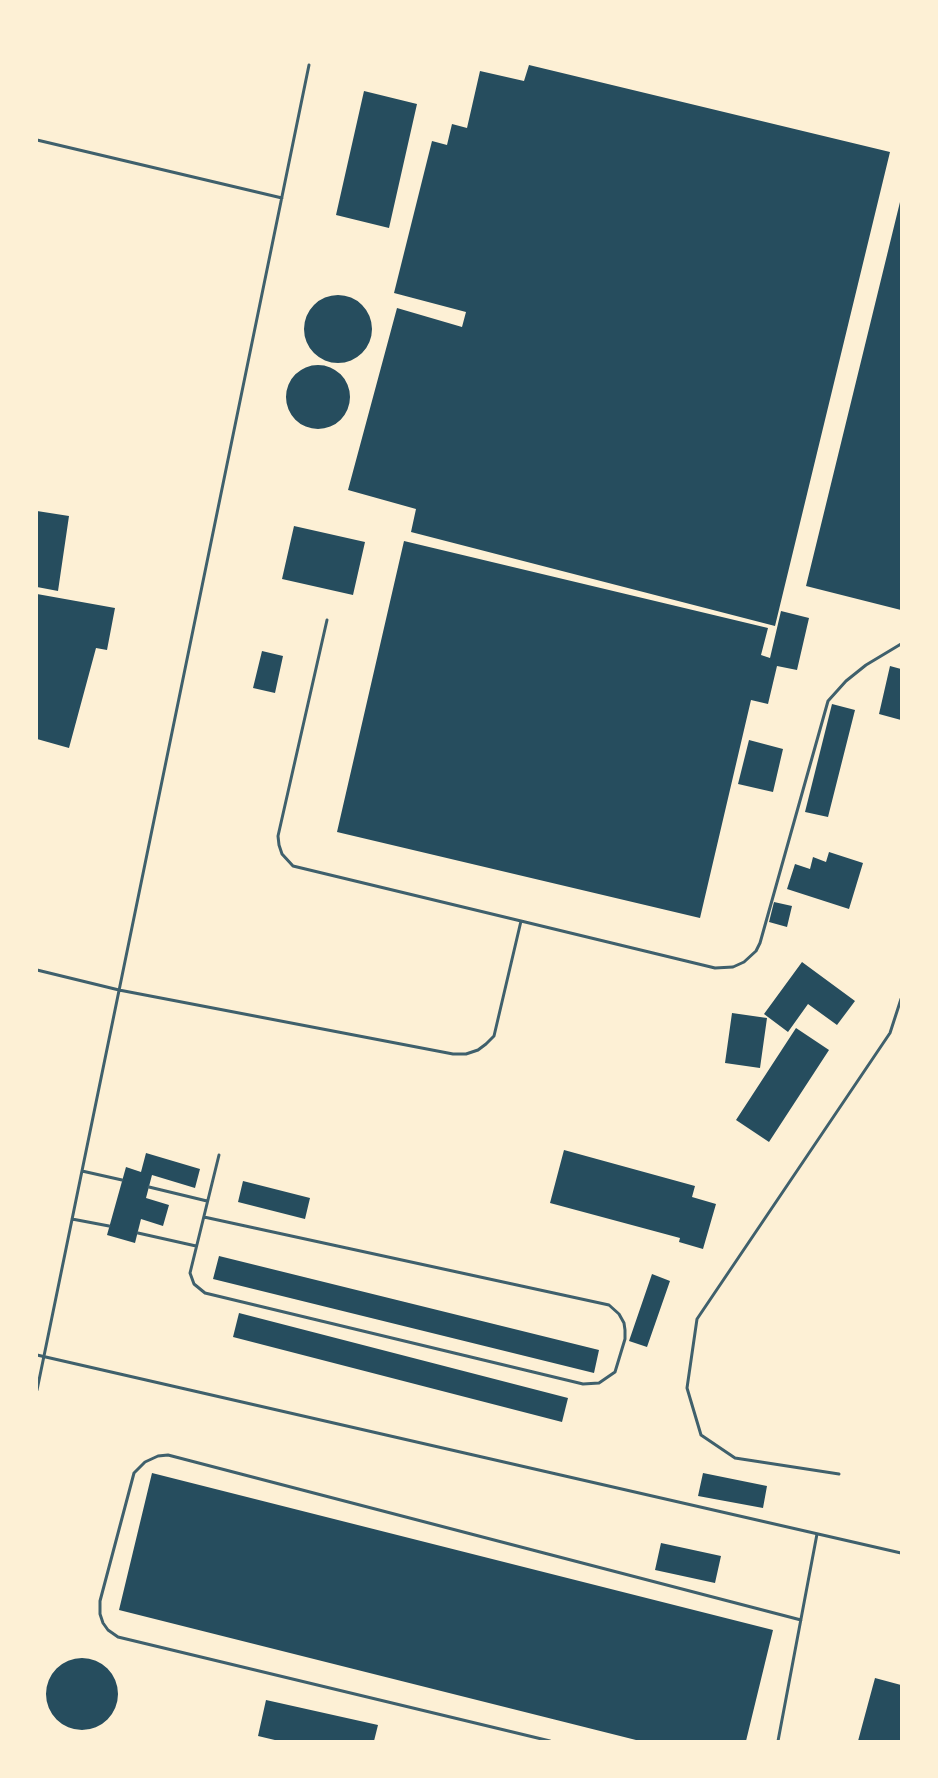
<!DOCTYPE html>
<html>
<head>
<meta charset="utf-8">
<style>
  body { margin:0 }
  #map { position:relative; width:938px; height:1778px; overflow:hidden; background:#fdf0d5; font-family:"Titillium Web",sans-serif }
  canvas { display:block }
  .frame { position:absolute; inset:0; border:38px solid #fdf0d5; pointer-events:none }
</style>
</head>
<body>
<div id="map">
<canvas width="938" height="1778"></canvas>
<div class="frame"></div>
</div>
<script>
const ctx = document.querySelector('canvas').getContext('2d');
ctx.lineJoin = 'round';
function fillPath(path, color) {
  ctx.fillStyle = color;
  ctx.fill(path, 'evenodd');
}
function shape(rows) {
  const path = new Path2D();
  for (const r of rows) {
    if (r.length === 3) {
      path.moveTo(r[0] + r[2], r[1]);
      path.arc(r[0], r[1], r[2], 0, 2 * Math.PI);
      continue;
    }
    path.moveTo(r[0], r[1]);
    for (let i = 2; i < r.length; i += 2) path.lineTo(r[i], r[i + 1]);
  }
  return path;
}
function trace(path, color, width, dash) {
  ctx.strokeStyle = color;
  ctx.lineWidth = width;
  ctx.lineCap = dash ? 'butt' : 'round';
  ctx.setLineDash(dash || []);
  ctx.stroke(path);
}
fillPath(shape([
  [529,65,890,152,775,626,411,532,416,509,348,490,397,308,462,327,466,312,394,293,432,141,447,145,452,124,467,128,480,71,524,81],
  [364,91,417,104,389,228,336,215],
  [900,202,901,202,901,610,806,586],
  [338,329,34],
  [318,397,32],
  [37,511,69,516,58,591,37,587],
  [294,526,365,542,353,595,282,579],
  [404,541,768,628,761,655,770,658,781,611,809,618,797,670,777,666,768,704,751,700,700,918,337,832],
  [37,594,115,608,107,650,96,648,69,748,37,739],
  [262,651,283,656,275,693,253,688],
  [890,666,901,669,901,720,879,714],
  [832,704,855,710,828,817,805,812],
  [749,740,783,749,773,792,738,784],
  [829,852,863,863,849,909,787,889,795,864,810,869,813,857,826,862],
  [774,902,792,906,787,927,769,922],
  [802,962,855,1001,837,1025,808,1004,788,1032,764,1014],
  [732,1013,767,1018,760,1068,725,1063],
  [796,1028,829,1050,769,1142,736,1120],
  [564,1150,695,1186,692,1197,716,1204,703,1249,679,1242,680,1238,550,1203],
  [146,1153,200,1169,195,1188,152,1175,146,1198,169,1205,163,1226,141,1219,135,1243,107,1235,126,1167,141,1172],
  [243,1181,310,1198,305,1219,238,1202],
  [219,1256,599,1350,594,1373,213,1279],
  [652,1274,670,1281,647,1347,629,1341],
  [239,1313,568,1398,562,1422,233,1337],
  [152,1473,773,1630,746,1741,640,1741,119,1610],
  [703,1473,767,1486,763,1508,698,1496],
  [661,1543,721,1556,715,1583,655,1570],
  [82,1694,36],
  [875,1678,901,1685,901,1741,858,1741],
  [266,1700,378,1725,374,1741,279,1741,258,1736]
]), '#264d5e');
trace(shape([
  [37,140,282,198],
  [521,921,715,968,733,967,744,962,756,951,760,943,828,701,846,681,866,665,901,644],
  [37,970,119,990,453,1054,466,1054,478,1050,486,1044,494,1036,521,921,293,866,282,854,279,845,278,836,327,620],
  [82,1171,122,1180],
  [149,1187,207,1201],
  [204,1217,609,1305,619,1314,624,1323,625,1330,625,1339,615,1372,599,1383,583,1384,205,1293,194,1284,190,1273,219,1155],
  [72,1219,109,1226],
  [138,1233,196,1246],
  [37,1355,901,1553],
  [37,1390,309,65],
  [839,1474,735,1458,701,1435,687,1388,697,1319,890,1033,901,999],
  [550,1741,118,1637,108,1630,103,1623,100,1614,100,1601,134,1473,145,1462,158,1456,168,1455,801,1620],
  [778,1741,817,1534]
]), '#3f606c', 3);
</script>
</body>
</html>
